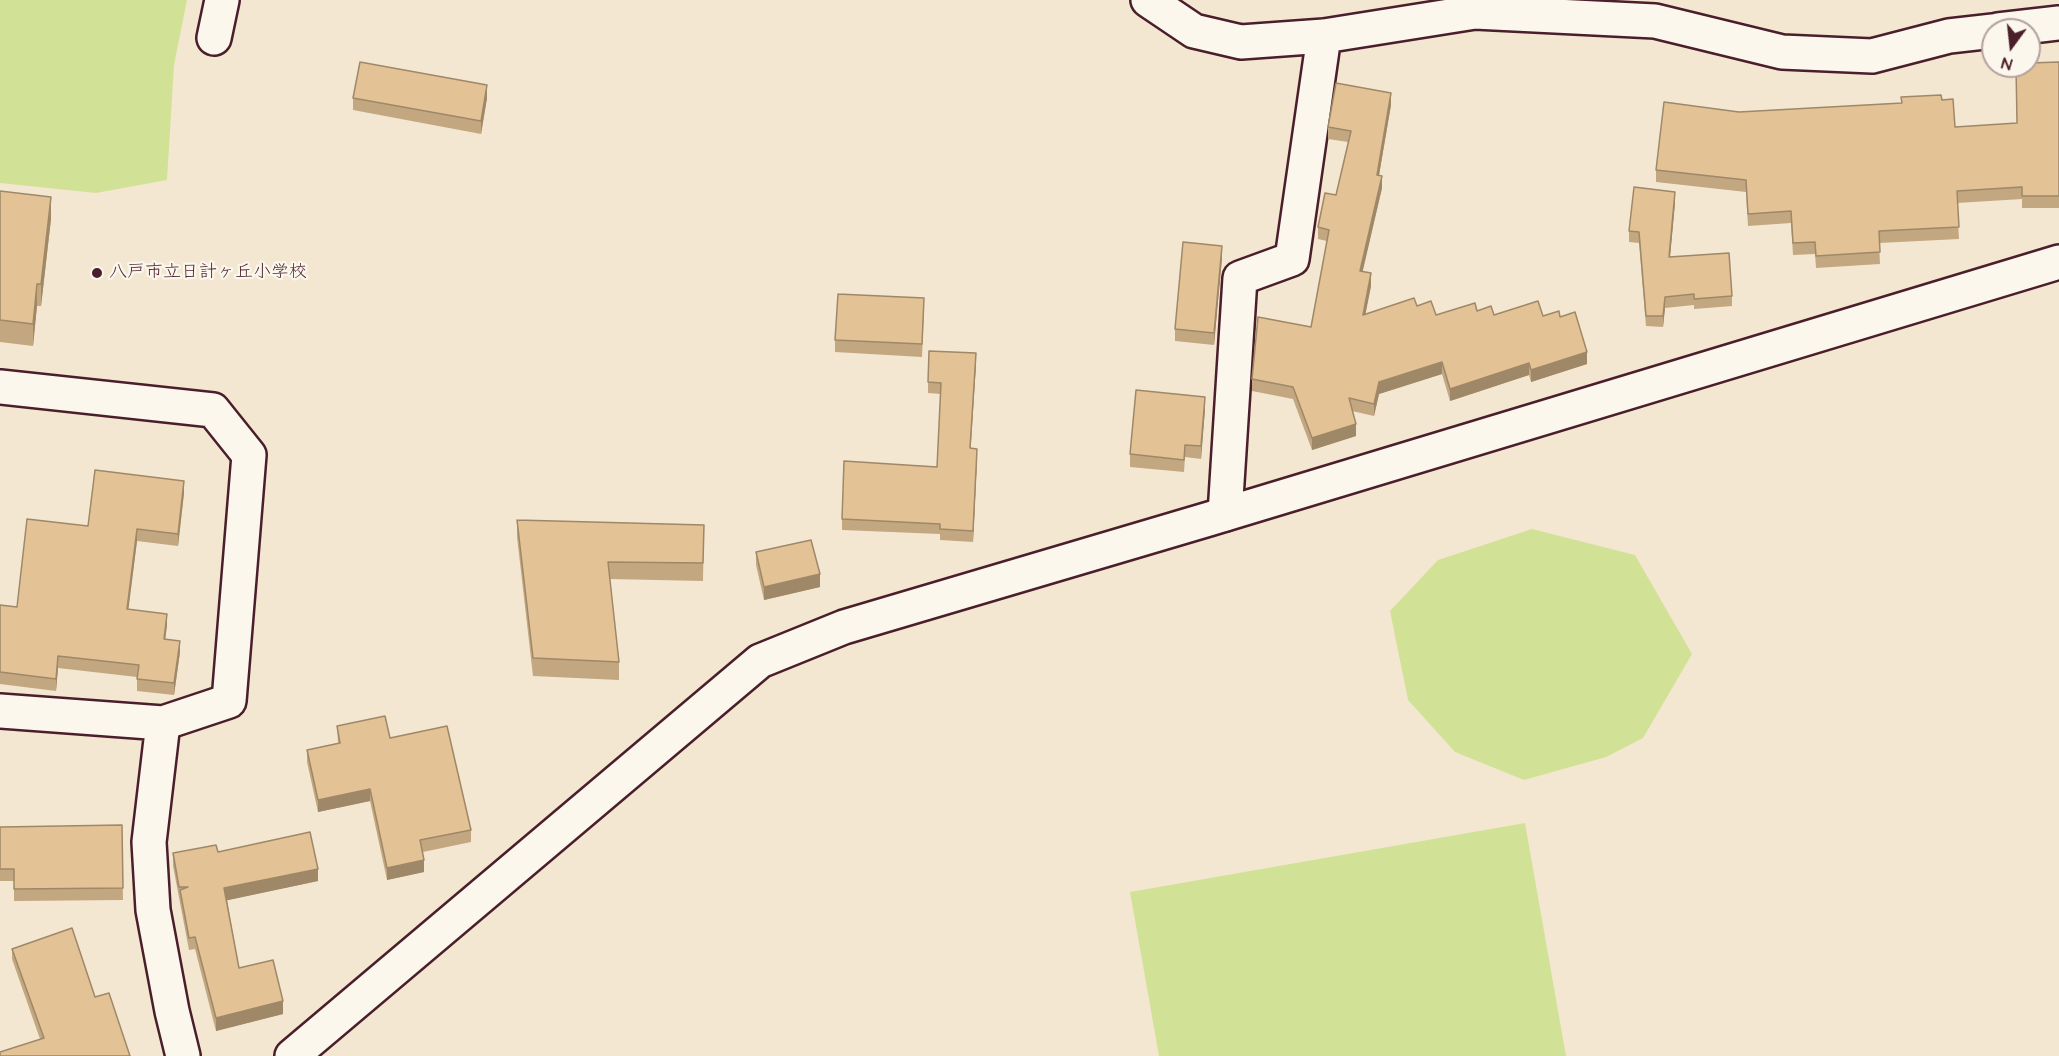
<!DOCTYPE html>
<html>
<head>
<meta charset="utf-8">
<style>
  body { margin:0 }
  #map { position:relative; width:2059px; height:1056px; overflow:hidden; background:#f4e7d2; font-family:"Architects Daughter",sans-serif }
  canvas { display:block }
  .north { position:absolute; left:1981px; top:18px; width:60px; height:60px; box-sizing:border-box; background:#fbf7ec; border:2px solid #b4a19f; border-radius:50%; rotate:195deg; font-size:16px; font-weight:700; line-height:24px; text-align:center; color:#4a1f2b }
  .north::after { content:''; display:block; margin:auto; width:21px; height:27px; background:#4a1f2b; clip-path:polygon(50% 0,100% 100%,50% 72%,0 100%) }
</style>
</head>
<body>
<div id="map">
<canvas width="2059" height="1056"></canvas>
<div class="north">N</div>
</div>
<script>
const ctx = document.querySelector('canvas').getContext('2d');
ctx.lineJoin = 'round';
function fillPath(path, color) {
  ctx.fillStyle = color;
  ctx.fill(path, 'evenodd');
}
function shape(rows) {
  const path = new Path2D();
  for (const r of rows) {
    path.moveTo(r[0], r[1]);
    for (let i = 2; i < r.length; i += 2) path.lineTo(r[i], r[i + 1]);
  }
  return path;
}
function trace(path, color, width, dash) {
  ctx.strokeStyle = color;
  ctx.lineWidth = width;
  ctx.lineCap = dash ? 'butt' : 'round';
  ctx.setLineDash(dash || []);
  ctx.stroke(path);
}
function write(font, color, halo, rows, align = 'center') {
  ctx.font = font + ' "Architects Daughter","Klee One",sans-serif';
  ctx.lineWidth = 4.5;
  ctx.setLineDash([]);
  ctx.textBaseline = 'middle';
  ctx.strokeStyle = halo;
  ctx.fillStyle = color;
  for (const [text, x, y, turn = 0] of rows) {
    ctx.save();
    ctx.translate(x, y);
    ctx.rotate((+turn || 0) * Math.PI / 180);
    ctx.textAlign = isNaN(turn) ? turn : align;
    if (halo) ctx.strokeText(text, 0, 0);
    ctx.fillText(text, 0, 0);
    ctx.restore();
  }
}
fillPath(shape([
  [0,0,187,0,174,65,167,180,96,193,0,183],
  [1532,529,1635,555,1692,654,1643,738,1606,757,1524,780,1455,752,1408,700,1390,611,1438,560],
  [1525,823,1566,1056,1159,1056,1130,892]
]), '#d1e297');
const street = shape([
  [1148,0,1194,31,1241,42,1324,36,1475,12,1655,21,1782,52,1872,56,1949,36,1993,31],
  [1998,30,2059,23],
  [214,38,222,0],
  [0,387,213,410,249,455,229,701,163,723,149,842,153,910,172,1011,183,1056],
  [1225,514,1240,278,1292,259,1324,36],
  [0,711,163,723]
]);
const secondary = shape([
  [292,1056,760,661,844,627,1209,519,2059,262]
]);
trace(street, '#4a1f2b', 38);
trace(secondary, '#4a1f2b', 38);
trace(street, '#fbf7ec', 33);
trace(secondary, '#fbf7ec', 33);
fillPath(shape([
  [2059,62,2059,208,2022,208,2022,199,1957,203,1959,239,1879,243,1880,264,1816,268,1815,254,1793,255,1791,223,1748,226,1746,192,1656,182,1656,170,1739,112,1902,103,1942,100,1955,127,2017,123],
  [353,98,487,98,481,134,353,110],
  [1391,105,1379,175,1382,188,1362,272,1371,286,1365,314,1417,306,1436,315,1477,311,1494,315,1560,317,1587,364,1531,382,1529,375,1450,401,1442,374,1379,394,1374,416,1352,411,1356,436,1312,450,1293,399,1252,391,1252,379,1311,327,1327,241,1318,239,1318,227,1336,195,1348,142,1328,139,1328,127],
  [0,191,51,219,41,306,37,306,33,346,0,342],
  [1675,203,1670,257,1732,296,1732,306,1694,309,1694,305,1665,308,1663,327,1646,326,1639,243,1629,242,1629,231],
  [1222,258,1214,345,1175,341,1175,329],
  [924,310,922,357,835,352,835,340],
  [976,364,970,448,977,459,973,542,940,540,940,534,842,530,842,519,937,467,941,394,928,393,928,382],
  [1205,409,1201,459,1185,457,1184,472,1130,467,1130,454],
  [184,493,178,546,137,541,128,609,167,625,165,639,180,652,174,695,137,691,137,677,58,668,56,691,0,684,0,605,17,607],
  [517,520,704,525,703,581,610,579,619,662,619,680,533,676,517,537],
  [756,552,820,587,764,600,756,565],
  [337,726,390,738,471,830,471,842,423,852,424,872,387,880,370,801,318,812,307,762,307,750,338,743],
  [122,825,123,900,14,901,14,881,0,881,0,827],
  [218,852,318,881,227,900,239,968,283,1014,216,1031,195,949,189,950,173,866,173,853],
  [12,949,95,997,130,1056,40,1039,12,959]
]), '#c3a780');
fillPath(shape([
  [487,85,487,98,481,134,481,121],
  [1391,93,1391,105,1377,187,1377,175],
  [1382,176,1382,188,1360,283,1360,271],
  [1675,192,1675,203,1669,268,1669,257],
  [51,197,51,219,41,306,41,284],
  [1222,246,1222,258,1214,345,1214,333],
  [1371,273,1371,286,1363,327,1363,315],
  [37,284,37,306,33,346,33,324],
  [1665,297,1665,308,1663,327,1663,316],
  [1587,352,1587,364,1531,382,1531,370],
  [976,353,976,364,970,459,970,448],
  [1442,362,1442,374,1379,394,1374,416,1374,404,1379,382],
  [1529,363,1529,375,1450,401,1450,389],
  [1205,397,1205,409,1201,459,1201,446],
  [1356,424,1356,436,1312,450,1312,438],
  [977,449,977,459,973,542,973,531],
  [184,481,184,493,178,546,178,534],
  [137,529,137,541,127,621,127,609],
  [820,574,820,587,764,600,764,587],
  [167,614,167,625,164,650,164,639],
  [180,641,180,652,174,695,174,683],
  [58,656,58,668,56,691,56,679],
  [370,789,370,801,318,812,318,800],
  [424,860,424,872,387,880,387,868],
  [318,869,318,881,224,901,224,888],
  [283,1001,283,1014,216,1031,216,1018]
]), '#9f8868');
const building = shape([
  [360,62,487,85,481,121,353,98,360,62],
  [2059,62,2059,196,2022,196,2022,187,1957,191,1959,227,1879,231,1880,252,1816,256,1815,242,1793,243,1791,211,1748,214,1746,180,1656,170,1664,102,1739,112,1902,103,1901,97,1941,95,1942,100,1953,99,1955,127,2017,123,2016,66,2029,66,2029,63,2059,62],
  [1336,83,1391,93,1377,175,1382,176,1360,271,1371,273,1363,315,1414,298,1417,306,1431,301,1436,315,1475,303,1477,311,1491,306,1494,315,1538,301,1543,316,1559,311,1560,317,1575,312,1587,352,1531,370,1529,363,1450,389,1442,362,1379,382,1374,404,1349,398,1356,424,1312,438,1293,387,1252,379,1258,317,1311,327,1329,230,1318,227,1325,193,1336,195,1351,131,1328,127,1336,83],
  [1634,187,1675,192,1669,257,1729,253,1732,296,1694,299,1694,294,1665,297,1663,316,1646,316,1639,232,1629,231,1634,187],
  [0,191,51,197,41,284,37,284,33,324,0,320,0,191],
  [1183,242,1222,246,1214,333,1175,329,1183,242],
  [838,294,924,298,922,344,835,340,838,294],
  [929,351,976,353,970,448,977,449,973,531,940,529,940,524,842,519,844,461,937,467,941,383,928,382,929,351],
  [1136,390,1205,397,1201,446,1185,445,1184,460,1130,454,1136,390],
  [95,470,184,481,178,534,137,529,127,609,167,614,164,639,180,641,174,683,137,679,139,665,58,656,56,679,0,672,0,605,17,607,27,519,88,526,95,470],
  [517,520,704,525,703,563,608,562,619,662,533,658,517,520],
  [811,540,820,574,764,587,756,552,811,540],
  [385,716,390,738,447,726,471,830,420,840,424,860,387,868,370,789,318,800,307,750,340,743,337,726,385,716],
  [122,825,123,888,14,889,14,869,0,869,0,827,122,825],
  [310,832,318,869,224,888,239,968,273,960,283,1001,216,1018,195,937,189,938,180,890,188,887,179,887,173,853,216,845,218,852,310,832],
  [72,928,95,997,109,993,130,1056,0,1056,0,1052,44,1038,12,949,72,928]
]);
fillPath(building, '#e3c295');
trace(building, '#9f8868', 1.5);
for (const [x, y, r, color] of [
  [97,273,6,"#4a1f2b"]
]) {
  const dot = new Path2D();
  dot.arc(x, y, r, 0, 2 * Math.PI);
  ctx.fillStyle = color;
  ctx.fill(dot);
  trace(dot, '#fbf7ec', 2);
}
write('18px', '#4a1f2b', '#fbf7ec', [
  ["八戸市立日計ヶ丘小学校",109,273]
], 'left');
</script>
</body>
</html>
